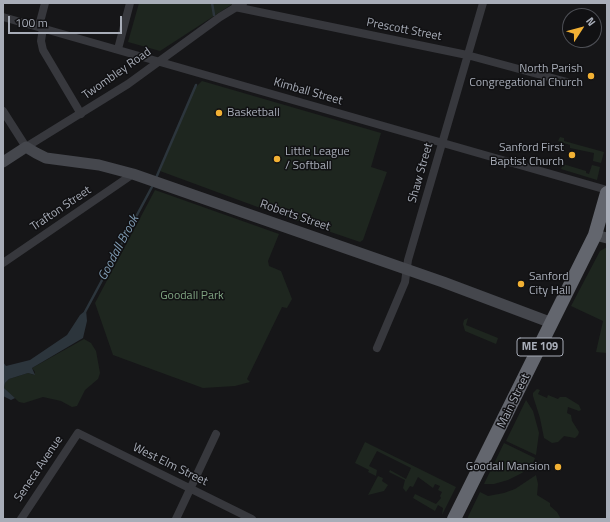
<!DOCTYPE html>
<html>
<head>
<meta charset="utf-8">
<style>
  body { margin:0 }
  #map { position:relative; width:610px; height:522px; overflow:hidden; background:#161618; font-family:"Titillium Web",sans-serif }
  canvas { display:block }
  .frame { position:absolute; inset:0; border:4px solid #a8adb8; pointer-events:none }
  .north { position:absolute; left:562px; top:8px; width:40px; height:40px; box-sizing:border-box; background:#111113; border:1px solid #4d4f55; border-radius:50%; rotate:54deg; font-size:11px; font-weight:700; line-height:16px; text-align:center; color:#a8adb8 }
  .north::after { content:''; display:block; margin:auto; width:14px; height:18px; background:#f2b134; clip-path:polygon(50% 0,100% 100%,50% 72%,0 100%) }
  .scale { position:absolute; left:8px; top:16px; width:114px; height:18px; box-sizing:border-box; border:2px solid #a8adb8; border-top:0; padding-left:5px; font-size:12px; line-height:14px; white-space:nowrap; color:#a8adb8; -webkit-text-stroke:3px #111113; paint-order:stroke }
</style>
</head>
<body>
<div id="map">
<canvas width="610" height="522"></canvas>
<div class="frame"></div>
<div class="north">N</div>
<div class="scale">100 m</div>
</div>
<script>
const ctx = document.querySelector('canvas').getContext('2d');
ctx.lineJoin = 'round';
function fillPath(path, color) {
  ctx.fillStyle = color;
  ctx.fill(path, 'evenodd');
}
function shape(rows) {
  const path = new Path2D();
  for (const r of rows) {
    path.moveTo(r[0], r[1]);
    for (let i = 2; i < r.length; i += 2) path.lineTo(r[i], r[i + 1]);
  }
  return path;
}
function trace(path, color, width, dash) {
  ctx.strokeStyle = color;
  ctx.lineWidth = width;
  ctx.lineCap = dash ? 'butt' : 'round';
  ctx.setLineDash(dash || []);
  ctx.stroke(path);
}
function write(font, color, halo, rows, align = 'center') {
  ctx.font = font + ' "Titillium Web",sans-serif';
  ctx.lineWidth = 3;
  ctx.setLineDash([]);
  ctx.textBaseline = 'middle';
  ctx.strokeStyle = halo;
  ctx.fillStyle = color;
  for (const [text, x, y, turn = 0] of rows) {
    ctx.save();
    ctx.translate(x, y);
    ctx.rotate((+turn || 0) * Math.PI / 180);
    ctx.textAlign = isNaN(turn) ? turn : align;
    if (halo) ctx.strokeText(text, 0, 0);
    ctx.fillText(text, 0, 0);
    ctx.restore();
  }
}
fillPath(shape([
  [139,3,234,3,160,51,128,42],
  [202,81,381,133,371,167,387,172,363,240,360,242,263,209,160,171,194,89],
  [560,137,564,138,564,141,604,152,601,163,593,161,594,153,570,148,570,145,558,141],
  [563,164,586,171,586,173,589,174,592,165,600,167,597,180,561,169],
  [155,190,279,234,268,261,269,266,281,271,292,299,287,308,282,307,247,379,250,382,235,386,203,388,113,355,95,303],
  [607,247,607,353,596,352,603,321,571,306,600,251],
  [468,318,466,325,498,338,496,344,465,331,463,324,464,320],
  [84,339,91,343,96,351,100,373,98,379,85,390,77,406,72,407,61,401,43,397,24,403,19,402,4,388,5,383,9,379,28,373,34,375,35,372,32,368],
  [537,389,540,390,538,394,547,398,548,395,558,399,560,397,566,397,579,405,581,410,579,411,568,407,567,413,571,415,572,421,579,432,578,435,575,438,564,436,558,442,552,443,544,438,540,418,533,396,533,393],
  [526,400,533,411,539,433,536,455,506,441],
  [365,442,456,487,442,515,443,508,438,505,435,511,413,498,415,494,436,504,441,498,440,496,442,492,438,490,440,486,435,484,433,488,418,477,413,487,410,486,406,492,403,488,405,480,389,472,390,470,406,479,411,468,377,451,369,466,377,470,376,476,368,472,369,470,355,463],
  [504,443,535,458,533,463,522,473,508,480,494,484,484,484],
  [536,475,538,484,537,495,550,503,550,506,557,512,561,519,467,519,480,492,488,496,504,493,515,489],
  [378,476,383,478,382,481,388,485,384,491,368,495]
]), '#1e261f');
fillPath(shape([
  [86,310,87,321,83,338,32,368,35,375,28,373,9,379,5,383,4,388,15,398,11,400,3,396,3,362,6,366,30,360,67,335,80,315]
]), '#2c353c');
trace(shape([
  [212,3,214,15],
  [156,178,196,85],
  [85,312,153,185]
]), '#2c353c', 2.5);
trace(shape([
  [235,7,467,55,567,82],
  [3,17,607,190],
  [39,26,45,3],
  [43,28,41,41,43,50,81,114],
  [118,49,130,3],
  [3,111,26,147,128,84,220,17,243,3],
  [3,263,133,174],
  [377,348,405,282,408,260,483,3],
  [21,519,78,433,252,519],
  [176,519,216,434]
]), '#37383d', 8);
trace(shape([
  [3,162,26,147,36,153,46,158,99,165,133,174,443,282,552,323],
  [595,235,607,238]
]), '#45474d', 11);
trace(shape([
  [454,519,595,235,607,193]
]), '#63666e', 14);
for (const [x, y, r, color] of [
  [591,76,4,"#f2b134"],
  [219,113,4,"#f2b134"],
  [572,155,4,"#f2b134"],
  [277,159,4,"#f2b134"],
  [521,284,4,"#f2b134"],
  [558,467,4,"#f2b134"]
]) {
  const dot = new Path2D();
  dot.arc(x, y, r, 0, 2 * Math.PI);
  ctx.fillStyle = color;
  ctx.fill(dot);
  trace(dot, '#111113', 1.5);
}
for (const [x, y, w] of [
  [540,347,46]
]) {
  const box = new Path2D();
  box.roundRect(x - w / 2, y - 9, w, 18, 3);
  ctx.fillStyle = '#111113';
  ctx.fill(box);
  trace(box, '#a8adb8', 1);
}
write('bold 11px', '#a8adb8', null, [
  ["ME 109",540,347]
]);
write('12px', '#a8adb8', '#111113', [
  ["Prescott Street",404,30,11],
  ["Twombley Road",117,74,-35],
  ["Kimball Street",308,92,16],
  ["Shaw Street",421,173,-74],
  ["Trafton Street",61,209,-34],
  ["Roberts Street",295,216,19],
  ["Main Street",514,401,-64],
  ["West Elm Street",170,465,26],
  ["Seneca Avenue",39,469,-56]
]);
write('12px', '#a8adb8', '#111113', [
  ["North Parish",583,69],
  ["Congregational Church",583,83],
  ["Basketball",227,113,"left"],
  ["Sanford First",564,148],
  ["Baptist Church",564,162],
  ["Little League",285,152,"left"],
  ["/ Softball",285,166,"left"],
  ["Sanford",529,277,"left"],
  ["City Hall",529,291,"left"],
  ["Goodall Mansion",550,467]
], 'right');
write('12px', '#7fa381', '#111113', [
  ["Goodall Park",192,296]
]);
write('italic 13px', '#7f9bb3', '#111113', [
  ["Goodall Brook",119,248,-62]
]);
</script>
</body>
</html>
